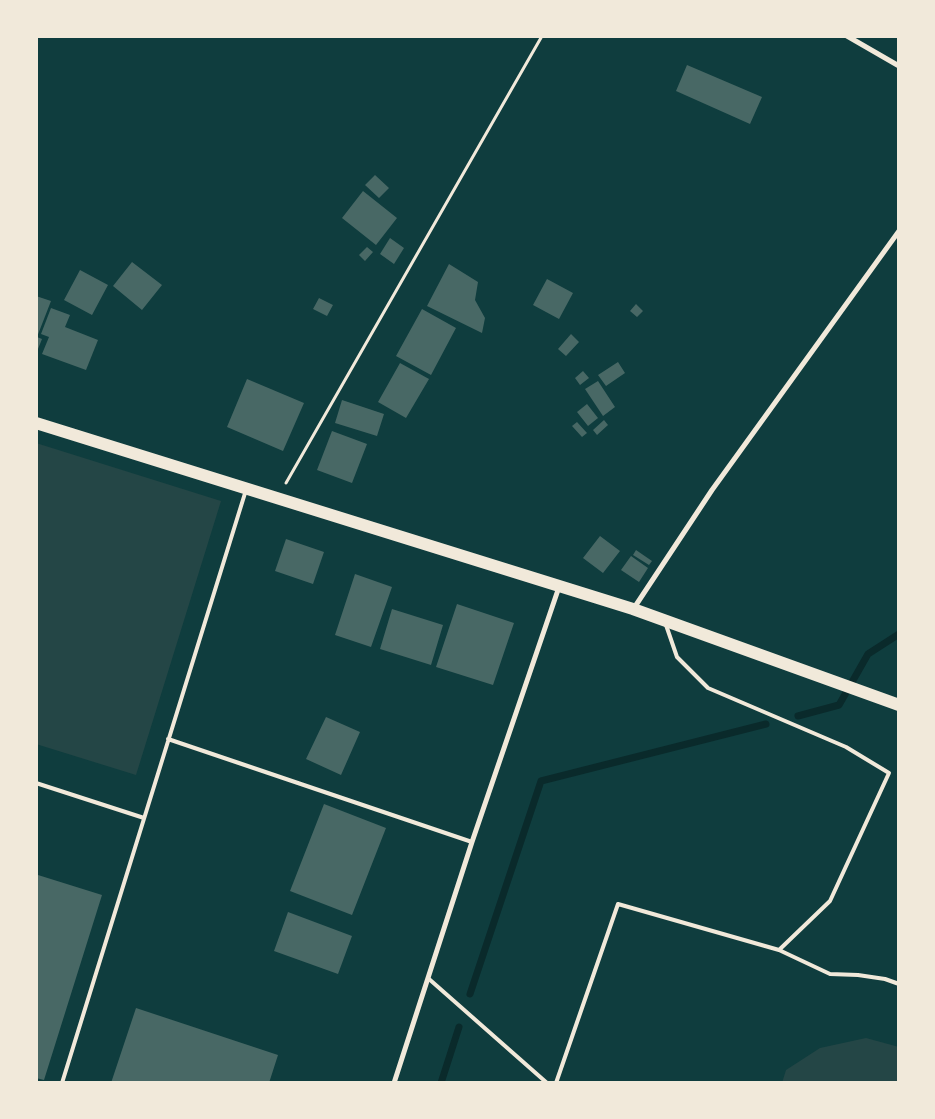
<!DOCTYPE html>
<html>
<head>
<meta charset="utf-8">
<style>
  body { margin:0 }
  #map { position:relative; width:935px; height:1119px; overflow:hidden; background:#0f3d3e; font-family:Signika,sans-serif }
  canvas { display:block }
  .frame { position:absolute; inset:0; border:38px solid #f1e9da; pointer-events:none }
</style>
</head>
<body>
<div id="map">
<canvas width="935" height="1119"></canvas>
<div class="frame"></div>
</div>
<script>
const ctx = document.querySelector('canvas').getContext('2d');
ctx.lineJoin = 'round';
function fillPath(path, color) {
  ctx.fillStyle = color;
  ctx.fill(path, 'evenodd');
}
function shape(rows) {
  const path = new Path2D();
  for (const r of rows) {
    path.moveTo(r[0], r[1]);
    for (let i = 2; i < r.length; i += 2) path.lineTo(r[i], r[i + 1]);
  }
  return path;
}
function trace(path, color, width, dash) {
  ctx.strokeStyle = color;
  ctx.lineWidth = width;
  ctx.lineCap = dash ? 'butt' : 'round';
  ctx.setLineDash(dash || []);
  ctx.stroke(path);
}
fillPath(shape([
  [36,443,221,501,136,775,36,744],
  [866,1038,899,1047,899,1083,782,1083,786,1070,820,1048]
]), '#244646');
trace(shape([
  [798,716,839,705,868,654,899,634],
  [470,994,541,781,766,724],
  [441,1083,459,1027]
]), '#0a2a2b', 7);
fillPath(shape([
  [687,65,762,97,750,124,676,91],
  [375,175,389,188,379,198,365,185],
  [363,191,397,218,376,245,342,218],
  [390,238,404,248,394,264,380,254],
  [367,247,373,252,365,261,359,255],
  [132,262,162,285,142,310,113,286],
  [449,264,478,282,475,300,485,318,482,333,427,306],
  [80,270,108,285,92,315,64,300],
  [547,279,573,293,559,319,533,305],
  [36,296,51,301,37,337,42,339,36,354],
  [319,298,333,305,327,316,313,309],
  [636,304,643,311,637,317,630,311],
  [51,308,70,315,65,327,98,340,86,370,42,354,49,337,41,334],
  [422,309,456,328,431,375,396,356],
  [571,334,579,342,566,356,558,349],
  [618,362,625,373,606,386,598,375],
  [400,363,429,379,406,418,378,402],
  [583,371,589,378,580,385,575,378],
  [247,379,304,403,283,451,227,427],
  [598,381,615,407,603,416,585,389],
  [342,400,384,414,377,436,335,423],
  [587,404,598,418,588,426,577,412],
  [604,420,608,425,597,435,593,430],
  [577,422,587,433,582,437,572,426],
  [332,431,367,444,352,483,317,470],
  [600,536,620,551,603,573,583,558],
  [286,539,324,552,313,584,275,571],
  [636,550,652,561,649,565,633,555],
  [631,556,648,568,639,582,621,570],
  [355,574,392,587,371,647,335,635],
  [457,604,514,623,493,685,436,667],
  [392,609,443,625,431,665,380,649],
  [326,717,360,732,341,775,306,759],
  [324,804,386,828,352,915,290,891],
  [38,875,102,895,44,1080,36,1078,36,882],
  [288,912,352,936,338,974,274,951],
  [136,1008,278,1055,269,1083,111,1083]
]), '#486865');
trace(shape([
  [286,483,542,36]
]), '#f1e9da', 3);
trace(shape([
  [168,739,472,842],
  [36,783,144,818],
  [779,950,830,974,858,975,885,979,899,984],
  [429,979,547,1083],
  [62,1083,246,490],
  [556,1083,618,904,779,950,830,901,889,773,846,747,708,688,677,657,666,625]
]), '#f1e9da', 4);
trace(shape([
  [847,36,899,66],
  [634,608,712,490,899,231],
  [394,1083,472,842,559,587]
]), '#f1e9da', 5);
trace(shape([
  [36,423,633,609,899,705]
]), '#f1e9da', 12);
</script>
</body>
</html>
